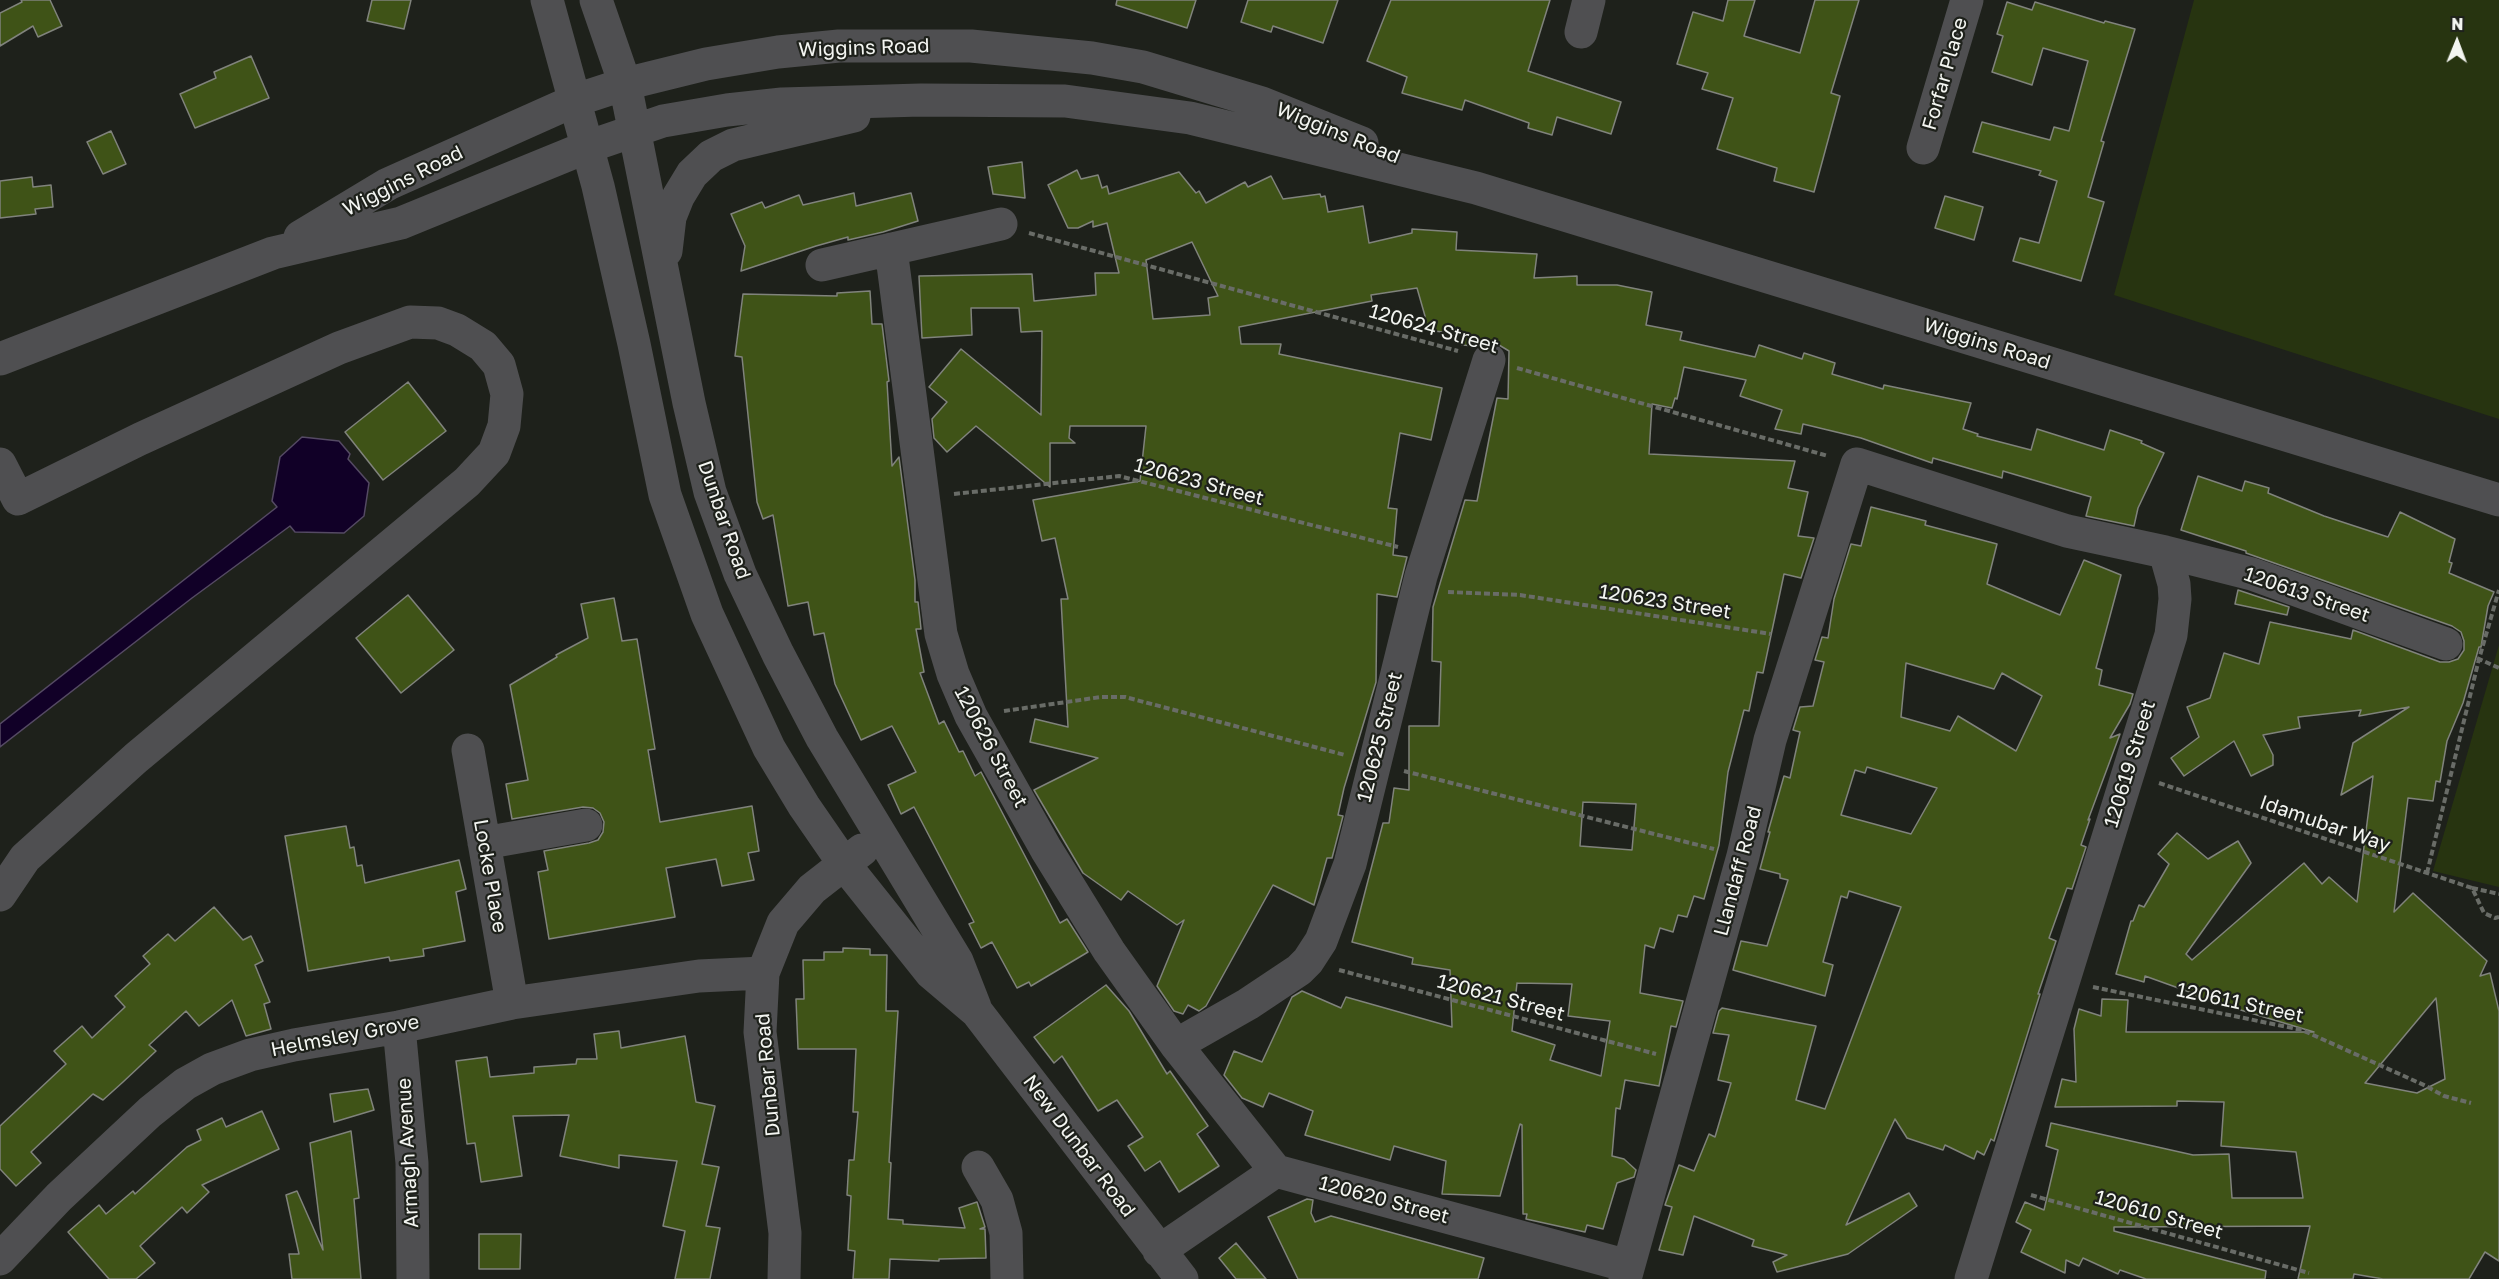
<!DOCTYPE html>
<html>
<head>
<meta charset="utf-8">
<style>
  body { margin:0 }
  #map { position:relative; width:2499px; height:1279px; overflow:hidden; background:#1e211b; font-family:"Golos Text",sans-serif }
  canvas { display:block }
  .north { position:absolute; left:2427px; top:12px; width:60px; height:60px; -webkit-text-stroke:4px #1e211b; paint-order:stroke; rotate:1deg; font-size:16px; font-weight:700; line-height:24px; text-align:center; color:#f3f5f1 }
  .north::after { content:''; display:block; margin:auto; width:21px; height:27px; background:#f3f5f1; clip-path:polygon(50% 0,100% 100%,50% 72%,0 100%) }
</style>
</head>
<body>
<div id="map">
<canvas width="2499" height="1279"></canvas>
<div class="north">N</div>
</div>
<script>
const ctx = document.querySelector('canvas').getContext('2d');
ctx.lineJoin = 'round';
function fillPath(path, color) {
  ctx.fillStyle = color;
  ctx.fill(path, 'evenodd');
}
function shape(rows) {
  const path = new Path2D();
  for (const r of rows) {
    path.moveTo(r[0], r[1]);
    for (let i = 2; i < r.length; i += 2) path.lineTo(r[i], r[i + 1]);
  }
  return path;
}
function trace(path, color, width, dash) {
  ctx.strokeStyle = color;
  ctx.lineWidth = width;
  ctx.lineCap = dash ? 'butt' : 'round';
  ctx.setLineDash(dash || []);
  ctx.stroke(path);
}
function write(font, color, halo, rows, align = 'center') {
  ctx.font = font + ' "Golos Text",sans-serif';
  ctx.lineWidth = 4.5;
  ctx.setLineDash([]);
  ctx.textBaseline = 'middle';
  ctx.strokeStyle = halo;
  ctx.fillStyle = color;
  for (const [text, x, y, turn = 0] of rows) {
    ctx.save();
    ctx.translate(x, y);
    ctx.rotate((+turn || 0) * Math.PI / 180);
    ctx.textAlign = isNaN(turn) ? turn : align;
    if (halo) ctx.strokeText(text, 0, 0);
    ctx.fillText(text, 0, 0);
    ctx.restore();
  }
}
fillPath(shape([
  [2194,0,2499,0,2499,419,2114,295],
  [2499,645,2499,887,2433,871]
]), '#273410');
const water = shape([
  [302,437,339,441,350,454,348,459,369,483,364,516,344,533,295,532,290,526,192,598,0,747,0,724,277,507,272,501,280,457,302,437]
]);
fillPath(water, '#110027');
trace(water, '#554a64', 1.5);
const building = shape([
  [21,0,50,0,62,26,38,37,33,26,0,46,0,13,22,2,21,0],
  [372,0,411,0,404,29,367,21,372,0],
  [1117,0,1196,0,1187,28,1116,5,1117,0],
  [1248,0,1338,0,1323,43,1273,26,1271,32,1241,22,1248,0],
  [1391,0,1550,0,1528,71,1621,102,1611,134,1557,117,1552,135,1528,128,1529,123,1465,100,1462,110,1402,93,1407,77,1367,61,1391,0],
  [1728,0,1755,0,1744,36,1800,53,1815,0,1859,0,1831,93,1840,96,1814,192,1774,181,1777,168,1717,149,1733,98,1702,89,1708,73,1677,64,1693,12,1723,21,1728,0],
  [2007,2,2032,10,2035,2,2104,23,2105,21,2135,29,2101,141,2104,142,2088,197,2104,202,2081,281,2013,261,2020,238,2039,243,2057,181,2039,175,2041,171,1973,152,1982,122,2050,140,2054,127,2069,131,2088,61,2043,48,2032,85,1992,72,2003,36,1997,34,2007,2],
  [251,56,269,98,195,128,180,94,216,78,214,72,251,56],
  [111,131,126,164,103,174,87,142,111,131],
  [1022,162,1025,198,993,194,988,167,1022,162],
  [1077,170,1081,179,1098,175,1102,188,1107,186,1109,194,1179,172,1196,193,1199,191,1206,203,1245,182,1248,187,1271,176,1283,199,1320,194,1321,197,1325,196,1328,212,1363,206,1369,243,1412,233,1412,229,1457,232,1456,250,1537,254,1534,278,1577,276,1577,285,1617,285,1652,292,1646,325,1682,332,1680,340,1755,357,1759,345,1802,359,1804,353,1835,363,1832,374,1883,389,1884,385,1971,403,1963,429,1978,434,1977,436,2031,450,2037,429,2104,450,2110,430,2142,441,2141,443,2164,453,2138,508,2134,526,2086,516,2091,497,2003,471,2002,478,1933,458,1932,463,1861,438,1803,424,1801,434,1775,429,1782,410,1740,396,1746,380,1684,367,1677,399,1675,398,1672,408,1652,404,1649,454,1795,461,1788,488,1808,492,1798,536,1814,538,1801,578,1784,574,1763,673,1757,672,1749,711,1744,710,1728,772,1719,845,1704,899,1694,896,1687,917,1678,915,1673,932,1660,928,1654,948,1645,945,1640,993,1683,1001,1676,1027,1671,1026,1659,1086,1625,1080,1620,1109,1616,1108,1612,1156,1624,1159,1636,1170,1634,1177,1617,1183,1603,1229,1587,1225,1585,1232,1526,1219,1527,1214,1523,1214,1522,1125,1520,1124,1500,1196,1442,1194,1446,1161,1394,1146,1390,1160,1305,1135,1313,1111,1269,1093,1263,1107,1242,1098,1224,1075,1234,1051,1262,1062,1292,997,1302,991,1341,1008,1346,997,1452,1027,1450,970,1412,964,1413,958,1352,942,1383,823,1389,823,1394,788,1409,790,1409,726,1439,726,1441,662,1432,661,1433,607,1465,500,1477,501,1497,398,1508,399,1509,351,1494,342,1484,342,1476,346,1462,345,1463,334,1424,330,1425,316,1417,288,1371,295,1372,301,1239,327,1241,344,1281,344,1279,354,1442,388,1431,440,1400,433,1388,508,1397,509,1393,555,1407,557,1397,597,1377,594,1376,682,1344,788,1338,815,1343,816,1332,858,1327,858,1314,905,1273,885,1206,1006,1199,1011,1188,1005,1183,1014,1174,1011,1157,986,1184,920,1177,925,1128,891,1121,900,1083,873,1034,790,1098,758,1030,742,1035,719,1068,727,1061,599,1068,599,1055,538,1042,541,1033,500,1140,481,1146,426,1070,426,1069,438,1075,443,1050,443,1050,487,976,426,947,452,934,438,932,419,947,402,929,387,961,349,1041,415,1042,331,1021,332,1019,308,971,308,972,335,922,338,919,276,1032,274,1034,301,1096,295,1095,273,1119,273,1107,223,1093,227,1093,221,1078,228,1068,228,1048,185,1077,170],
  [1192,242,1218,296,1208,298,1210,315,1153,319,1146,260,1192,242],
  [1583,802,1636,804,1632,850,1580,846,1583,802],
  [1517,983,1572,984,1568,1016,1610,1021,1601,1076,1550,1060,1555,1045,1512,1031,1517,983],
  [32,177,33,187,51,185,53,207,35,209,36,214,0,218,0,181,32,177],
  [854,193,856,206,911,193,918,221,883,232,848,240,848,237,816,246,741,271,745,246,731,214,762,202,765,208,799,195,803,205,854,193],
  [1945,196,1983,207,1974,240,1935,228,1945,196],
  [870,291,872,324,882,324,889,381,887,382,892,466,899,457,915,580,915,602,918,602,920,619,921,629,916,629,924,672,920,673,939,724,944,721,959,752,963,751,975,776,981,772,1060,923,1067,919,1088,952,1031,986,1029,982,1017,988,992,942,981,948,969,924,974,922,914,807,901,814,888,785,916,772,892,726,861,740,835,684,824,633,814,635,808,602,788,606,773,515,763,519,757,502,742,357,735,356,743,294,837,296,837,293,870,291],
  [408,382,446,431,383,480,345,432,408,382],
  [2198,476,2242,491,2245,481,2269,488,2268,493,2324,516,2388,537,2400,512,2455,539,2449,562,2452,563,2449,573,2494,592,2488,606,2481,647,2479,647,2463,703,2447,741,2440,782,2436,781,2433,801,2408,798,2394,912,2413,893,2487,961,2480,976,2490,973,2499,1011,2499,1261,2485,1252,2469,1279,2383,1279,2354,1274,2353,1279,2298,1279,2310,1226,2114,1227,2114,1231,2266,1271,2265,1279,2146,1279,2120,1270,2118,1274,2083,1258,2079,1266,2066,1260,2065,1273,2021,1252,2031,1230,2016,1222,2025,1202,2044,1210,2058,1150,2046,1146,2051,1123,2193,1155,2229,1154,2232,1198,2303,1198,2296,1152,2221,1146,2224,1102,2177,1101,2177,1106,2055,1107,2062,1079,2076,1082,2074,1029,2079,1009,2101,1016,2102,999,2128,1000,2126,1032,2314,1032,2194,996,2195,994,2145,976,2144,982,2116,974,2131,921,2133,921,2139,905,2144,907,2169,864,2158,854,2177,833,2208,859,2238,841,2251,863,2186,954,2192,960,2304,863,2322,884,2329,877,2357,902,2373,776,2341,795,2353,743,2409,707,2359,716,2361,710,2298,717,2300,728,2263,735,2273,755,2273,765,2251,776,2234,741,2184,776,2171,758,2199,737,2187,707,2210,698,2224,653,2259,664,2270,622,2351,639,2353,630,2440,662,2449,662,2458,659,2464,650,2464,641,2461,632,2452,626,2246,553,2246,551,2181,530,2198,476],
  [2436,998,2445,1079,2417,1093,2365,1083,2436,998],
  [1871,507,1926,521,1925,525,1997,544,1987,584,2060,615,2084,560,2121,575,2096,668,2102,670,2099,685,2133,694,2130,704,2110,738,2120,734,2088,820,2090,819,2081,845,2086,847,2072,889,2067,888,2049,938,2056,941,2038,994,2040,994,1994,1141,1991,1139,1984,1155,1977,1151,1974,1159,1945,1145,1943,1150,1907,1138,1895,1119,1846,1225,1909,1193,1917,1206,1848,1254,1777,1272,1773,1262,1787,1255,1752,1246,1754,1240,1694,1216,1683,1255,1659,1250,1672,1207,1665,1205,1679,1165,1694,1171,1709,1134,1715,1137,1731,1083,1718,1080,1729,1035,1713,1033,1719,1011,1722,1008,1816,1026,1796,1100,1825,1109,1901,907,1849,891,1847,898,1841,896,1823,962,1833,965,1825,996,1733,970,1741,941,1767,946,1788,880,1780,878,1780,874,1760,869,1770,832,1768,832,1784,776,1790,778,1800,732,1793,730,1800,707,1813,706,1824,662,1815,660,1822,637,1828,638,1834,599,1851,544,1861,546,1871,507],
  [1906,663,1994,689,2002,673,2042,696,2016,751,1958,716,1950,731,1901,717,1906,663],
  [1867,767,1937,788,1911,834,1841,815,1855,770,1865,773,1867,767],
  [2238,590,2289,607,2287,615,2235,604,2238,590],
  [408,595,454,650,401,693,356,638,408,595],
  [614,598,622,641,637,639,655,749,648,750,660,822,752,806,759,851,748,853,754,880,722,886,716,859,666,868,675,917,549,939,538,872,548,870,544,851,589,843,598,840,603,832,604,822,600,813,593,808,583,807,512,819,506,784,528,780,510,685,557,657,556,655,588,638,581,604,614,598],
  [346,826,350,848,354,847,357,866,362,865,365,883,459,860,466,889,456,892,465,941,423,949,424,956,390,961,389,957,308,971,285,836,346,826],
  [214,907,243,940,251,936,263,961,255,965,270,1002,264,1004,271,1029,246,1036,232,1000,199,1026,186,1011,149,1045,156,1051,123,1082,103,1100,93,1094,31,1152,41,1163,16,1186,0,1169,0,1126,66,1064,54,1051,82,1026,92,1038,125,1007,115,996,150,964,143,956,168,934,175,941,214,907],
  [843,948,870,949,870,955,887,955,886,1011,898,1011,889,1162,891,1163,888,1219,903,1220,903,1224,965,1228,959,1208,977,1202,985,1227,980,1229,985,1229,986,1258,939,1259,939,1261,890,1259,889,1279,853,1279,855,1251,848,1250,851,1196,847,1195,849,1160,854,1160,858,1112,853,1112,856,1049,798,1049,796,999,804,999,803,960,824,960,824,952,843,952,843,948],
  [1106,985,1129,1011,1167,1074,1170,1071,1208,1126,1197,1134,1219,1166,1179,1192,1160,1161,1145,1171,1128,1146,1143,1137,1117,1100,1098,1111,1062,1056,1054,1063,1034,1037,1106,985],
  [619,1031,621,1048,685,1036,696,1102,715,1106,702,1164,719,1167,706,1226,720,1228,710,1279,675,1279,685,1231,663,1226,677,1161,619,1155,619,1168,560,1156,569,1115,513,1116,522,1176,481,1182,475,1143,467,1144,456,1061,487,1057,490,1077,534,1073,534,1067,576,1064,577,1059,597,1059,594,1034,619,1031],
  [368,1089,374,1110,334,1122,330,1094,368,1089],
  [262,1111,279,1149,202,1185,209,1192,187,1213,182,1207,140,1246,155,1263,136,1279,109,1279,68,1232,99,1205,106,1214,133,1191,135,1194,187,1147,201,1140,197,1130,222,1118,226,1127,262,1111],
  [351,1131,359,1198,354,1199,361,1279,292,1279,289,1254,299,1254,286,1195,297,1191,323,1250,310,1143,351,1131],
  [1307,1199,1313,1200,1311,1213,1315,1222,1331,1216,1484,1258,1478,1279,1298,1279,1268,1217,1307,1199],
  [479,1234,521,1234,520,1269,479,1269,479,1234],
  [1236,1243,1266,1279,1236,1279,1219,1258,1236,1243]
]);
fillPath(building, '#3f5317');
trace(building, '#80837c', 1.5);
trace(shape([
  [1029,233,1458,351],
  [1517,368,1828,456],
  [954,494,1119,476,1398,547],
  [1448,592,1520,595,1771,634],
  [2477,658,2499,668],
  [1004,711,1101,697,1125,697,1345,755],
  [1404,771,1714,849],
  [2159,783,2472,888,2484,913,2495,918,2499,917],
  [2427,873,2479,659,2499,590],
  [2472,888,2499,894],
  [1339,970,1656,1054],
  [2093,987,2302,1030,2426,1086,2444,1096,2471,1103],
  [2031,1195,2309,1273]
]), '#696c67', 4, [6, 3]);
trace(shape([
  [547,0,598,186,634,344,665,495,707,614,769,748,804,806,844,864,931,973,977,1012,1182,1279],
  [596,0,625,84,689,403,710,492,740,574,778,654,822,738,957,961,975,1007],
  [1581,32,1589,0],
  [1923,148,1967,0],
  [300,237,388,184,576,100,625,84,706,64,778,52,839,46,971,46,1092,58,1143,67,1262,103,1362,143],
  [891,249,941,634,953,674,971,716,1046,849,1109,951,1176,1045,1276,1171],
  [666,251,670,217,678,197,692,174,711,156,733,145,854,116],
  [822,265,1001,224],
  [0,359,273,253,401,223,587,147,663,121,727,110,782,104,921,100,1065,101,1190,118,1476,188,2499,500],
  [0,464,18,499,140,439,339,348,410,322,438,323,457,330,483,346,499,365,507,394,504,426,494,453,467,482,136,758,25,858,0,895],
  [2165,552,2252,574,2446,644],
  [468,750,512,1003],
  [484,843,586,825],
  [399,1027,412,1163,413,1279],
  [1176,1045,1248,1004,1299,970,1308,961,1321,941,1350,864,1421,576,1489,360],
  [978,1167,997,1200,1006,1233,1007,1279],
  [1159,1251,1276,1171,1628,1266],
  [0,1259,59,1197,150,1112,185,1084,212,1069,250,1055,294,1045,399,1027,512,1003,699,976,763,973],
  [784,1279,785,1233,760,1032,763,973,783,923,812,889,862,850],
  [1625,1279,1743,856,1770,740,1857,464,2067,531,2165,552,2174,584,2175,599,2171,635,1971,1279]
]), '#4f4f51', 33);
write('20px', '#f3f5f1', '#1e211b', [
  ["Wiggins Road",864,48,-2],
  ["Forfar Place",1945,74,-74],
  ["Wiggins Road",1338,133,22],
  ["Wiggins Road",403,181,-27],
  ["120624 Street",1434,329,16],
  ["Wiggins Road",1987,344,17],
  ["120623 Street",1199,482,15],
  ["Dunbar Road",724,520,71],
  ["120613 Street",2307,595,19],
  ["120623 Street",1665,602,9],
  ["120625 Street",1380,737,-76],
  ["120626 Street",991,747,62],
  ["120619 Street",2130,764,-73],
  ["Idamubar Way",2325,824,19],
  ["Llandaff Road",1738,871,-75],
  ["Locke Place",490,876,80],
  ["120621 Street",1501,998,15],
  ["120611 Street",2240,1003,12],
  ["Helmsley Grove",345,1036,-11],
  ["Dunbar Road",768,1075,-95],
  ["New Dunbar Road",1079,1146,53],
  ["Armagh Avenue",408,1153,-93],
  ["120620 Street",1384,1200,15],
  ["120610 Street",2159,1215,16]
]);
</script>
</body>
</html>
